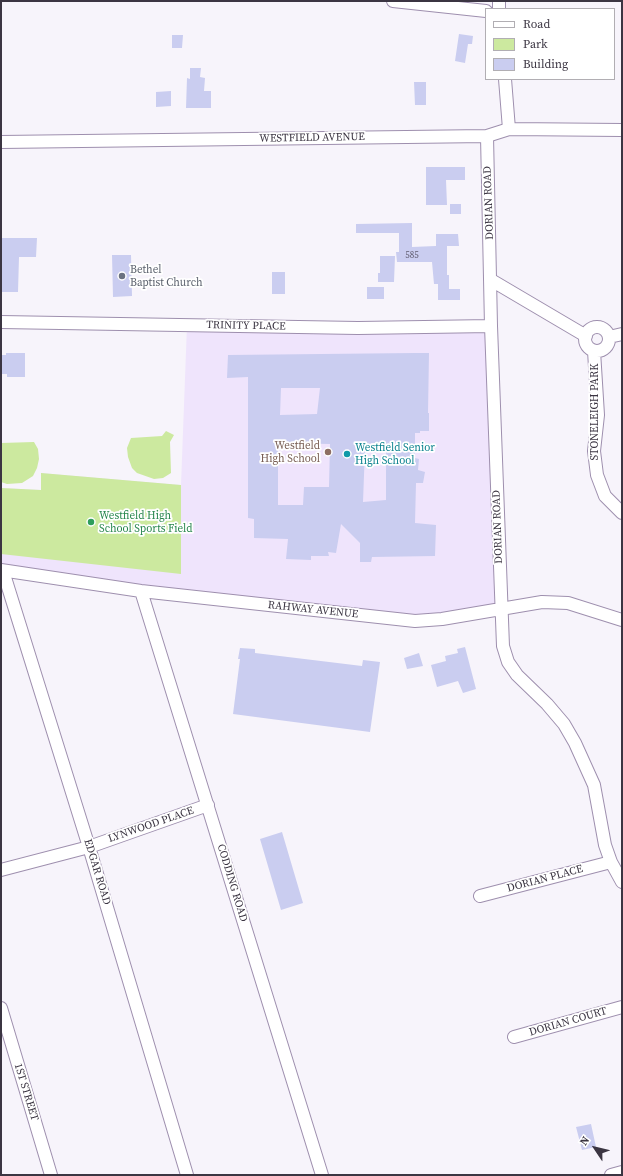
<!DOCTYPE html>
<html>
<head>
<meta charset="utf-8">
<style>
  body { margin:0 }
  #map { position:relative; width:623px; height:1176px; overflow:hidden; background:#f7f4fb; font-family:"Source Serif 4",serif }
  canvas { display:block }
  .frame { position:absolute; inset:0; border:2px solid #3b3542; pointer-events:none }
  .legend { position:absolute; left:485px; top:8px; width:130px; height:72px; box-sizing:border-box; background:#fff; border:1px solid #b1aeb3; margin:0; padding:5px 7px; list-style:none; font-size:12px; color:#3b3542 }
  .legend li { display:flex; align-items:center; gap:8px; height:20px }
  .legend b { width:20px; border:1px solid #b1aeb3 }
  .north { position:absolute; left:575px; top:1128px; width:40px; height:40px; -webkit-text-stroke:3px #fff; paint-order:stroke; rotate:305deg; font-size:11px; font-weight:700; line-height:16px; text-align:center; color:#3b3542 }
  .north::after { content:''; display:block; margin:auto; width:14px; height:18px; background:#3b3542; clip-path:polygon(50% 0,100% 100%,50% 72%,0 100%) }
</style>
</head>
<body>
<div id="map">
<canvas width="623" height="1176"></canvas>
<div class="frame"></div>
<ul class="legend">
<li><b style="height:5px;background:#fff"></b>Road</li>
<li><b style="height:11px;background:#cce99f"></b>Park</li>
<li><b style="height:11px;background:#cacdf0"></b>Building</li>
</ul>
<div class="north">N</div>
</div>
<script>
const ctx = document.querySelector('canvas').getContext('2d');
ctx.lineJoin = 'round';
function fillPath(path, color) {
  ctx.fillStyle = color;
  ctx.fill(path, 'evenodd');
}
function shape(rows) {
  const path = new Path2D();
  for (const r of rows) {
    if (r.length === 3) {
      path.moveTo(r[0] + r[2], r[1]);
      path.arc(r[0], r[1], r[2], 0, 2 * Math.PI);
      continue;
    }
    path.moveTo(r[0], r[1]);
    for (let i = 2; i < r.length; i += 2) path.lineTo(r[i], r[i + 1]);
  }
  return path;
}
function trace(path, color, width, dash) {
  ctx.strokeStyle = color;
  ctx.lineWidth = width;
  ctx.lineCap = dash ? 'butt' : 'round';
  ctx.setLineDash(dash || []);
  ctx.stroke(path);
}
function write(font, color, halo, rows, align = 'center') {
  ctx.font = font + ' "Source Serif 4",serif';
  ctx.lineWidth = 3.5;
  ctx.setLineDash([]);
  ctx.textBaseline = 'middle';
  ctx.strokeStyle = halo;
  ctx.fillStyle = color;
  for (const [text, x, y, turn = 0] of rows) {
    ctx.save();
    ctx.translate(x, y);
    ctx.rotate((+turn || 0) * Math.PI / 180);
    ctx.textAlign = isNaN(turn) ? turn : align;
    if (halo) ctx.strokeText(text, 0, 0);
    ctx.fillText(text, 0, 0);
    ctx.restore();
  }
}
fillPath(shape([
  [187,325,491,326,501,609,442,619,1,571,1,488,41,490,41,473,181,485]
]), '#efe4fc');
fillPath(shape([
  [166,431,174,435,170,442,171,473,163,478,154,479,137,473,132,468,128,457,127,448,131,438,162,436],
  [34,442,38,449,39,459,37,468,33,476,22,483,7,484,1,482,1,443],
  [41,473,181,485,181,574,1,554,1,488,41,490]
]), '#cce99f');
fillPath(shape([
  [459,34,473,36,472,44,468,44,465,63,455,61],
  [172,35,183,35,182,48,172,48],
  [190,68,201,68,200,77,205,78,204,91,211,91,211,108,186,108,187,78,190,79],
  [414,82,426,82,426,105,415,105],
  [171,91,171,106,156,107,156,92],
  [426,167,465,167,465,180,446,180,447,205,426,205],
  [450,204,461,204,461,214,450,214],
  [412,223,412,247,436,246,436,234,458,234,459,246,447,246,447,275,449,275,449,289,460,289,460,300,438,300,438,284,434,284,432,262,397,262,396,252,399,252,399,233,356,233,356,224],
  [2,238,37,238,36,257,19,257,18,292,2,292],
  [112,255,131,255,132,296,113,297],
  [380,256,395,256,394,282,378,282,378,273,380,273],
  [272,272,285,272,285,294,272,294],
  [367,287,384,287,384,299,367,299],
  [6,353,25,353,25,377,7,377,7,374,1,374,1,355,6,355],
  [415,353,429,353,428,413,429,413,429,431,420,431,420,433,415,433,415,458,419,459,418,470,425,472,423,483,416,483,415,523,436,525,435,556,372,557,371,562,360,562,360,543,341,524,336,553,328,552,329,556,311,556,311,560,286,559,288,539,254,538,254,519,248,518,248,377,227,378,228,355],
  [281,388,320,388,317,414,280,415],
  [278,443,330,444,329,487,304,487,303,505,278,505],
  [371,443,386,443,386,500,363,502,365,448],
  [465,647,476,689,463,693,458,681,437,687,431,665,446,661,445,656,458,653,457,649],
  [240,648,255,649,255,653,362,666,363,660,380,662,370,732,233,714,240,659,238,659],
  [419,653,423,666,407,669,404,658],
  [282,832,303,903,281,910,260,839],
  [591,1124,596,1147,582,1150,576,1127]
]), '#cacdf0');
const minor = shape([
  [393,1,486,11],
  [499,1,499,9],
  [505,79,509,129],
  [487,136,491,326,503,646,508,662,517,675,547,704,564,724,575,743,594,785,605,845,611,862,622,882],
  [1,142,487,136,509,129,622,130],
  [491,280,586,336],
  [1,322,358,328,491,326],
  [597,339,12],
  [609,337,622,334],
  [594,351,598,415,594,451,597,475,605,496,622,513],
  [1,570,141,591,415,621,442,619,542,602,568,603,622,620],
  [3,571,89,847,187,1175],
  [141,591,322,1175],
  [1,870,89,847,208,805],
  [480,896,611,862],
  [1,1008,51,1175],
  [514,1037,622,1007],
  [611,1175,622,1172]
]);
trace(minor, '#9e8fae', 14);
trace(minor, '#fff', 12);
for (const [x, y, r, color] of [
  [122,276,4,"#6b7280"],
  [328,452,4,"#8d6e63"],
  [347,454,4,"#0f9aa8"],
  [91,522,4,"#2e9e5b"]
]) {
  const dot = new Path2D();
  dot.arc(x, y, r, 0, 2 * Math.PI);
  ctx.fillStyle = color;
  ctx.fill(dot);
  trace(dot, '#fff', 1.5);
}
write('9px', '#5f5b6e', null, [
  ["585",412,256]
]);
write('11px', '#3b3542', '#fff', [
  ["WESTFIELD AVENUE",312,138,-1],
  ["DORIAN ROAD",489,203,-92],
  ["TRINITY PLACE",246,326,1],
  ["STONELEIGH PARK",595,412,-90],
  ["DORIAN ROAD",498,527,-92],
  ["RAHWAY AVENUE",313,610,6],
  ["LYNWOOD PLACE",151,825,-19],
  ["EDGAR ROAD",97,872,73],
  ["DORIAN PLACE",545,879,-15],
  ["CODDING ROAD",232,883,73],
  ["DORIAN COURT",568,1022,-16],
  ["1ST STREET",26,1092,73]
]);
write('11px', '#5b616d', '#fff', [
  ["Bethel",130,270],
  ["Baptist Church",130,283]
], 'left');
write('11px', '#785e54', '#fff', [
  ["Westfield",320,446],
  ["High School",320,459]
], 'right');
write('11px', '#0d838f', '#fff', [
  ["Westfield Senior",355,448],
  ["High School",355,461]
], 'left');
write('11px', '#27864d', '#fff', [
  ["Westfield High",99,516],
  ["School Sports Field",99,529]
], 'left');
</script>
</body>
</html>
